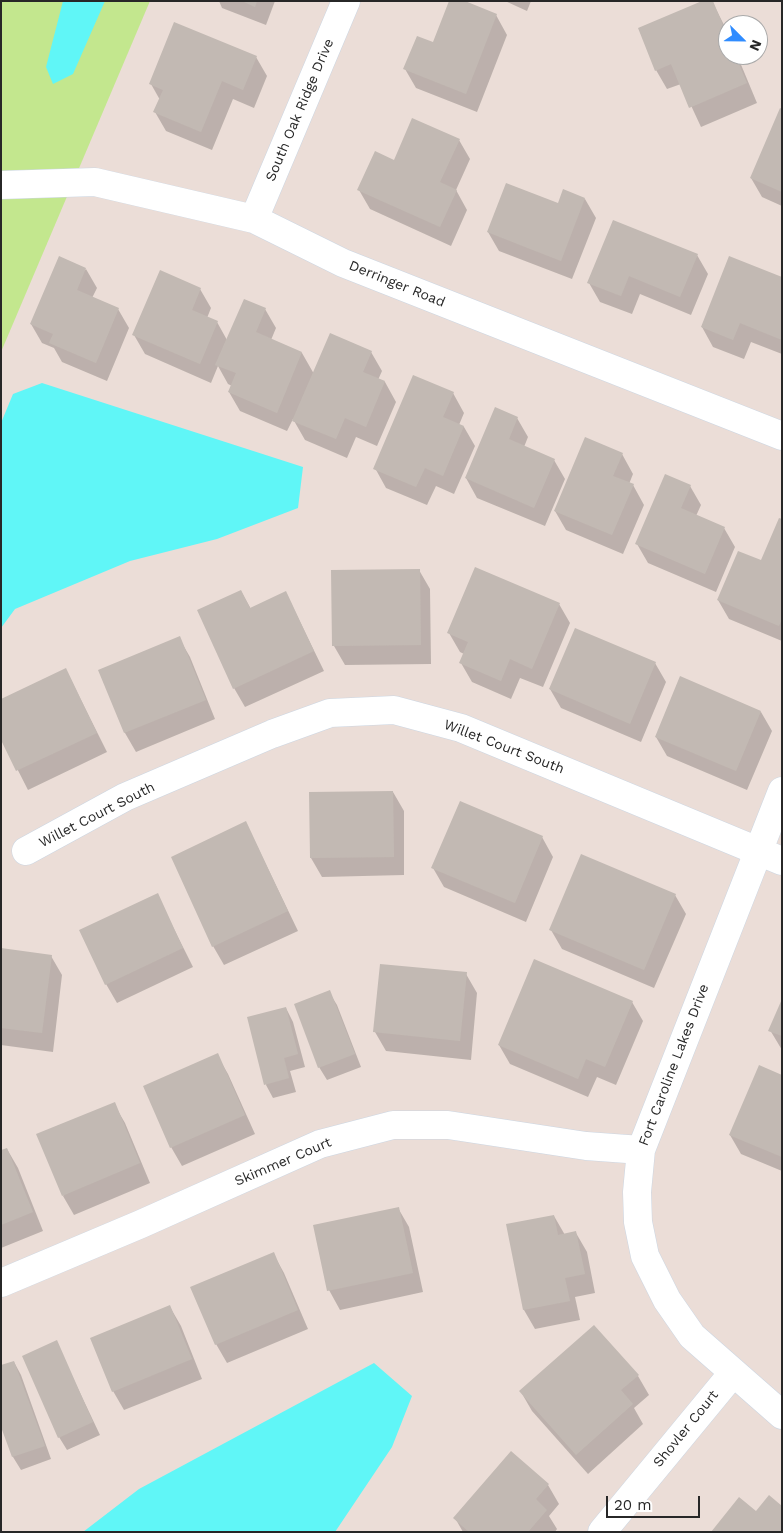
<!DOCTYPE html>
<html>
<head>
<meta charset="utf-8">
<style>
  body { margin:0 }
  #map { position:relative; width:783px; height:1533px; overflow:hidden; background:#ebddd7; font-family:"Work Sans",sans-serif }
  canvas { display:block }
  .frame { position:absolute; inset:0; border:2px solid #272727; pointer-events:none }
  .north { position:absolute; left:718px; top:15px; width:50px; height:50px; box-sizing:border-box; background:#fff; border:1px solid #a9a9a9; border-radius:50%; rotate:113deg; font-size:14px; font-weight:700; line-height:20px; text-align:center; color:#272727 }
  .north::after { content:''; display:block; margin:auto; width:18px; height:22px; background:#308cff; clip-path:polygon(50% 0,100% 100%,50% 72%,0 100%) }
  .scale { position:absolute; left:606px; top:1496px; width:94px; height:22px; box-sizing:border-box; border:2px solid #272727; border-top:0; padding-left:6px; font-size:15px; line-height:18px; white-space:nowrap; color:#272727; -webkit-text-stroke:4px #fff; paint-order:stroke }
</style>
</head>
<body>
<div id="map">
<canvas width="783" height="1533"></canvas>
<div class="frame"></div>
<div class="north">N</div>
<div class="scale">20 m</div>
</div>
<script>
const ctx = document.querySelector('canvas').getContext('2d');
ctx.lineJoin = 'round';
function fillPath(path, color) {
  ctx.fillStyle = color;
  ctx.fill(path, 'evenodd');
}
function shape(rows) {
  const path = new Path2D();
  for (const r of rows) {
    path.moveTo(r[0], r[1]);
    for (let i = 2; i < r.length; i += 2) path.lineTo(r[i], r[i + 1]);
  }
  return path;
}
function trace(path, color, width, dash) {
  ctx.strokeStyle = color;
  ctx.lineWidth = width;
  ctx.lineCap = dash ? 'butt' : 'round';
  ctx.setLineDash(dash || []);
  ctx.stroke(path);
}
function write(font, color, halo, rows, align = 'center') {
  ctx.font = font + ' "Work Sans",sans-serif';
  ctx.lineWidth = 4;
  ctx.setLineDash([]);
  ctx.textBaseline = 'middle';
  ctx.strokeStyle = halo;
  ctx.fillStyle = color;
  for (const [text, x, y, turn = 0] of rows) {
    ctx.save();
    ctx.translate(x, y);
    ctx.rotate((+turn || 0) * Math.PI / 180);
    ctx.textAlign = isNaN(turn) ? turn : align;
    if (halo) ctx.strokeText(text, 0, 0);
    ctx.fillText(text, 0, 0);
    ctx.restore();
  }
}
fillPath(shape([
  [1,1,150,1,1,352]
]), '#c3e78e');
fillPath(shape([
  [63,1,105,1,73,74,53,84,46,67],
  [42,383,303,467,298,508,217,539,130,561,15,609,1,628,1,423,13,394],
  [374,1363,412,1396,392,1447,335,1532,83,1532,139,1489]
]), '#60f6f7');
fillPath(shape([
  [219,1,275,1,266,25,222,8],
  [505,1,531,1,527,11],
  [712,1,728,33,728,55,737,55,757,103,701,127,681,84,667,89,656,70],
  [496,15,507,35,477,112,416,88,405,69],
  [256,57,267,76,254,108,233,99,212,150,166,131,155,112,160,100,151,84],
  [782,110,782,206,762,197,751,178],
  [459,140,470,159,456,190,467,210,451,246,370,209,359,190,394,161],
  [585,199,596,218,572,279,499,251,488,232,558,205],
  [697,255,708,274,691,315,640,294,632,314,600,302,589,283],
  [86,269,97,288,92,298,118,309,129,328,107,381,62,362,54,348,42,343,31,324],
  [782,278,782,354,751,342,744,359,713,347,702,327],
  [200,289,211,308,207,318,217,322,227,340,265,309,276,328,271,340,302,353,314,374,371,352,382,371,378,380,385,382,396,402,377,446,356,437,347,458,305,440,293,419,287,431,240,411,229,392,232,386,228,384,218,366,211,383,145,354,134,335],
  [453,393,464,413,459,425,464,427,475,446,454,494,436,486,427,505,386,488,375,468],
  [517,418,528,437,524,447,554,460,565,479,545,526,477,498,466,478],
  [622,454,633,474,629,484,633,485,644,505,623,554,566,530,555,511],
  [690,486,701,505,696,516,724,528,735,547,716,592,648,563,637,544],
  [782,521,782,641,729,619,718,600,761,562],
  [419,570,430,589,431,664,345,665,334,646,333,571],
  [241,591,251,609,286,593,324,671,245,707,234,688],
  [559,604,570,623,543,687,520,678,511,699,472,682,461,663,464,654,460,652,449,633],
  [179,638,190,657,215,719,136,752,125,733,100,670],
  [655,663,666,682,641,742,561,708,550,689],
  [66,670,107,752,28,790,1,737],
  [761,712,772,731,747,790,667,756,656,737],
  [393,792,404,811,404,875,322,877,311,858,310,793],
  [246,823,298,931,224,965,213,946],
  [542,837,553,857,526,922,444,887,433,868],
  [157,895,193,967,117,1003,106,984],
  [675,895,686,914,654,988,562,949,551,930],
  [1,950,51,956,62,975,53,1052,1,1045],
  [466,974,477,993,471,1060,386,1051,375,1032],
  [329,992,337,1005,361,1067,327,1080,319,1067],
  [632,1002,643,1021,616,1085,597,1077,588,1097,510,1064,499,1045],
  [782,1002,782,1050,770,1030],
  [286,1008,293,1022,305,1067,290,1071,296,1092,273,1098,266,1085],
  [217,1055,228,1074,255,1134,182,1166,171,1147],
  [782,1076,782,1171,741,1154,730,1135],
  [114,1104,125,1123,150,1183,74,1215,63,1196],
  [7,1149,18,1168,43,1231,1,1248,1,1151],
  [398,1208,409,1227,423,1292,340,1310,329,1290],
  [554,1216,565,1235,576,1233,587,1252,595,1293,575,1297,580,1320,535,1329,524,1310,508,1225],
  [273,1253,284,1273,308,1329,227,1363,216,1344],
  [170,1307,181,1326,202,1379,124,1410,113,1391],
  [56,1342,100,1435,67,1450,59,1437],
  [14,1362,21,1375,51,1459,21,1470,13,1457],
  [638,1376,649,1395,634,1408,643,1424,588,1474,532,1411,521,1392],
  [511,1453,548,1485,559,1504,549,1516,557,1529,555,1532,463,1532,455,1518]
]), '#0003');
fillPath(shape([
  [242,1,257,1,255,7],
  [449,1,465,1,497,14,466,94,403,69,417,36,433,42],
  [702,1,713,1,728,37,728,55,735,55,747,83,689,108,671,64,655,71,638,28],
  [174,22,257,56,243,90,222,81,201,132,153,112,163,90,149,84],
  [780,108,782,109,782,192,750,178],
  [412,118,460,139,440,182,457,190,440,227,357,190,375,151,394,160],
  [506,183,558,203,563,189,585,198,561,261,487,232],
  [613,220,698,254,680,297,629,276,621,296,587,283],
  [59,256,86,268,77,290,119,308,96,363,49,343,53,334,30,324],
  [729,256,782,277,782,340,740,323,733,340,701,327],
  [160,270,201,288,192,310,218,321,200,364,132,335],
  [244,299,266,308,256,332,302,352,277,413,228,392,236,373,215,365],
  [330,333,372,351,363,372,385,381,366,427,345,418,336,439,292,421],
  [413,375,454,392,443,417,464,426,443,476,425,468,416,487,373,469],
  [495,407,518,417,509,439,555,459,534,508,465,478],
  [585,437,623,453,613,476,634,484,612,535,554,511],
  [665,474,691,485,681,508,725,527,705,574,635,544],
  [779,518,782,519,782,619,779,626,717,600,738,551,761,560],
  [475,567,560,603,532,669,510,659,501,681,459,663,468,642,447,633],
  [420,569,421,645,332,646,331,570],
  [241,590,250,608,286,591,314,651,233,689,197,610],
  [575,628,656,662,630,724,549,689],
  [180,636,206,700,124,733,98,670],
  [66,668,97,733,16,771,1,740,1,699],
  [680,676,761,711,736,771,655,737],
  [393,791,394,857,310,858,309,792],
  [460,801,543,836,515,903,431,868],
  [246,821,288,911,212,947,171,857],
  [581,854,676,894,644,970,549,930],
  [158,893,183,948,105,985,79,930],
  [1,948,52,955,42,1033,1,1028],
  [534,959,633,1001,605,1067,586,1059,578,1079,498,1045],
  [380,964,467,972,460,1041,373,1032],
  [330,990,355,1054,318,1068,294,1004],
  [782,999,782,1036,768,1031],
  [286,1007,298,1054,284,1058,289,1078,264,1085,247,1017],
  [218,1053,245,1115,170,1148,143,1086],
  [759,1065,782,1075,782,1157,729,1135],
  [115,1102,140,1163,62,1196,36,1134],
  [7,1148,33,1212,1,1225,1,1150],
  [399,1207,413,1273,327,1291,313,1225],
  [554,1215,558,1235,576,1231,585,1274,565,1278,570,1301,523,1310,506,1224],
  [274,1252,298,1310,215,1345,190,1287],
  [170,1305,192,1359,112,1392,90,1338],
  [594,1325,639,1375,621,1390,633,1404,576,1455,519,1391],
  [57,1340,93,1422,58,1438,22,1356],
  [14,1361,45,1446,12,1457,1,1427,1,1365],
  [511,1451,549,1484,536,1499,547,1510,528,1532,469,1532,453,1518],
  [769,1495,782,1506,782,1532,711,1532,739,1497,756,1511]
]), '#c2b9b3');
const minor = shape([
  [1,185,95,182,254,219,343,263,782,436],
  [254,219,346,1],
  [782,791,641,1150,637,1192,638,1222,645,1256,667,1300,692,1336,782,1415],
  [26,851,125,797,272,734,330,713,394,710,461,728,782,861],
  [1,1283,141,1224,320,1144,393,1125,448,1125,586,1146,641,1150],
  [602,1532,733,1373]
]);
trace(minor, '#ccd6e2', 29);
trace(minor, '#fff', 28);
write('14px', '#272727', '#fff', [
  ["South Oak Ridge Drive",300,110,-67],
  ["Derringer Road",397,284,22],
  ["Willet Court South",504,747,21],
  ["Willet Court South",97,815,-27],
  ["Fort Caroline Lakes Drive",674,1065,-69],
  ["Skimmer Court",283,1162,-23],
  ["Shovler Court",686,1429,-51]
]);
</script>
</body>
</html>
